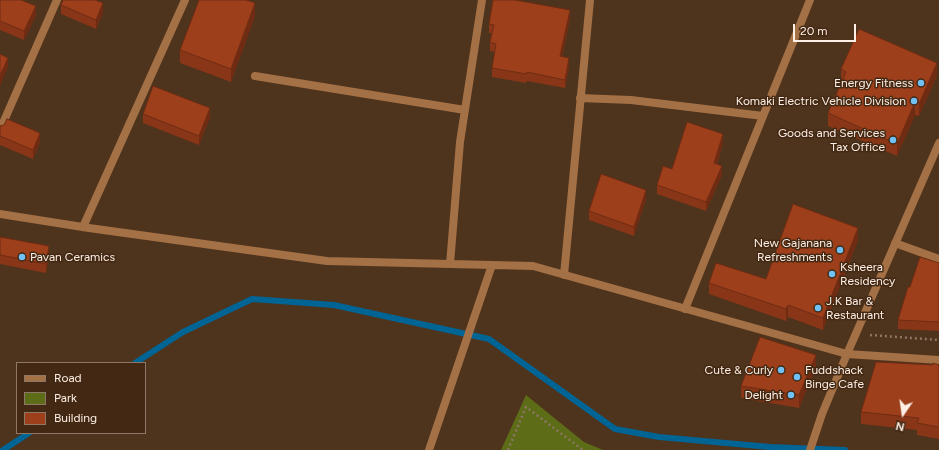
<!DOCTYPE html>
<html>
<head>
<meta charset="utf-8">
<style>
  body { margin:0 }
  #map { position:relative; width:939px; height:450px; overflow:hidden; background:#4e331d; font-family:Figtree,sans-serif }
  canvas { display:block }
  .legend { position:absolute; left:16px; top:362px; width:130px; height:72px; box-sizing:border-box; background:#432913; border:1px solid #8d7867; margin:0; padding:5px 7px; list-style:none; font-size:12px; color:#fdefe5 }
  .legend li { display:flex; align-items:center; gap:8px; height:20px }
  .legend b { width:20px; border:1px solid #8d7867 }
  .north { position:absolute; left:883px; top:394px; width:40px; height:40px; -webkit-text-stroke:3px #432913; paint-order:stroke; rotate:193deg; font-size:11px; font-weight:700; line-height:16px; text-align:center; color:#fdefe5 }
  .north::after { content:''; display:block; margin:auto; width:14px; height:18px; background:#fdefe5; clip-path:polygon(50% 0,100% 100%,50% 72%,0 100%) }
  .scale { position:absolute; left:793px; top:24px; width:63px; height:18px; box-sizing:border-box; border:2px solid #fdefe5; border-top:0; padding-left:5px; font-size:12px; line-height:14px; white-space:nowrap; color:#fdefe5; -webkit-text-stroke:3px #432913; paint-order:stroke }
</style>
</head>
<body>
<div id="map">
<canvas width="939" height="450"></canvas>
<ul class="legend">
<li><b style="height:5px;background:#a47045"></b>Road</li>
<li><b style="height:11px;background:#5d6c16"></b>Park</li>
<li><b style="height:11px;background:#9e3f1b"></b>Building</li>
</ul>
<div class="north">N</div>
<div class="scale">20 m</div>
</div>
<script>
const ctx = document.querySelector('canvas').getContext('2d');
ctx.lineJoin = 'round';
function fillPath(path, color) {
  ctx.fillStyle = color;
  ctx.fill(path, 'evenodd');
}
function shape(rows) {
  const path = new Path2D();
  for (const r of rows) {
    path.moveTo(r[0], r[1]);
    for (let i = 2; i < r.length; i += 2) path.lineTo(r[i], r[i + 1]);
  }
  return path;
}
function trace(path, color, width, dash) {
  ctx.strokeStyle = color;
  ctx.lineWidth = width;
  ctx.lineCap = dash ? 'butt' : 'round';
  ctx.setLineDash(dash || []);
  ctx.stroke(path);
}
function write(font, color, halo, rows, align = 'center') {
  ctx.font = font + ' Figtree,sans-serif';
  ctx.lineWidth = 3;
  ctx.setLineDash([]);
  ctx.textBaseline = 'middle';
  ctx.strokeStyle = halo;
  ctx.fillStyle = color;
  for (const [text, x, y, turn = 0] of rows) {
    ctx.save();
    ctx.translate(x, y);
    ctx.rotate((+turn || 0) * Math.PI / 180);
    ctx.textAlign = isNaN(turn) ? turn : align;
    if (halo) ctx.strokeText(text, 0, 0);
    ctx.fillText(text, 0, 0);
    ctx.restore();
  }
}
fillPath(shape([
  [526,395,584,442,603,450,501,450]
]), '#5d6c16');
trace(shape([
  [135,363,183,332,252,299,334,305,489,339,615,429,659,437,770,447,845,450],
  [3,450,29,433]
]), '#006494', 6);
trace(shape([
  [870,335,939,340],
  [508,450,526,407,583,450]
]), '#8d7665', 2.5, [2, 3]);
trace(shape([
  [255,76,465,110],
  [580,98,631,100,763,116],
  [0,130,57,0],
  [0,214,89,228,327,261,533,266,847,354,939,360],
  [83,227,185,0],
  [895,243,939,259],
  [450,264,460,142,482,0],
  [564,275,590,0],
  [685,309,810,0],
  [429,450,492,265]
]), '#a47045', 8);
trace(shape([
  [810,450,822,414,847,354,939,143]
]), '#a47045', 8);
fillPath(shape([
  [0,0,36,15,24,40,0,30],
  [61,5,103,13,96,29,61,14],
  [255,16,231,82,180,63,180,50],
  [570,19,562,57,569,67,565,88,527,81,526,83,492,77,492,68,495,52,490,51,490,42,492,33,489,33,489,24],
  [841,69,937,76,919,116,915,115,897,156,828,126,828,113,842,82,841,82],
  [143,114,210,117,199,145,143,123],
  [0,126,40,142,33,159,0,145],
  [723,143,717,164,722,175,706,211,657,194,657,185,672,169],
  [646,199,634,236,589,220,589,211],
  [0,237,49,255,46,273,0,264],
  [858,240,823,330,788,317,786,321,709,294,709,283,766,279],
  [939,263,939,331,898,329,898,320,910,287],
  [933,365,939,365,939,439,917,435,917,430,861,424,861,412],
  [816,367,799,408,741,398,741,386]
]), '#883617');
fillPath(shape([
  [103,3,103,13,96,29,96,20],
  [255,3,255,16,231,82,231,69],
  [36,6,36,15,24,40,24,31],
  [570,10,570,19,560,65,560,56],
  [8,58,8,67,0,86,0,76],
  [569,58,569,67,565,88,565,80],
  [937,63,937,76,919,116,919,104],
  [915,102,915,115,897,156,897,144],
  [210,108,210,117,199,145,199,136],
  [40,133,40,142,33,159,33,150],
  [723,134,723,143,714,172,714,163],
  [722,166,722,175,706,211,706,202],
  [646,190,646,199,634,236,634,227],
  [858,228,858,240,823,330,823,318],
  [49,246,49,255,46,273,46,264],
  [788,305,788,317,786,321,786,309],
  [816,355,816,367,799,408,799,395]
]), '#6f2c13');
const building = shape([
  [0,0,21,0,36,6,24,31,0,21,0,0],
  [63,0,95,0,103,3,96,20,61,5,63,0],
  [199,0,246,0,255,3,231,69,180,50,199,0],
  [493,0,515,0,570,10,560,56,569,58,565,80,527,72,526,74,492,68,496,44,490,42,494,25,489,24,493,0],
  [859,29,937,63,919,104,915,102,897,144,828,113,846,72,841,69,859,29],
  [0,54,8,58,0,76,0,54],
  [153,86,210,108,199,136,143,114,153,86],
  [7,119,40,133,33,150,0,136,0,126,4,125,7,119],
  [687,122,723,134,714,163,722,166,706,202,657,185,663,166,672,169,687,122],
  [601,174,646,190,634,227,589,211,601,174],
  [793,204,858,228,823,318,788,305,786,309,709,283,716,263,766,279,793,204],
  [0,237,49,246,46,264,0,255,0,237],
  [920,257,939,263,939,322,898,320,908,287,910,287,920,257],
  [760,337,816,355,799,395,741,386,760,337],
  [876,362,933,365,933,363,939,365,939,427,917,423,919,418,861,412,876,362]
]);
fillPath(building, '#9e3f1b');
trace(building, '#6f2c13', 1);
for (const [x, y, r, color] of [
  [921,83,4,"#72c1f5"],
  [914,101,4,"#72c1f5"],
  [893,140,4,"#72c1f5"],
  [840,250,4,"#72c1f5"],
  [22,257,4,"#72c1f5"],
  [832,274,4,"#72c1f5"],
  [818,308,4,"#72c1f5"],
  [781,370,4,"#72c1f5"],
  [797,377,4,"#72c1f5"],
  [791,395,4,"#72c1f5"]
]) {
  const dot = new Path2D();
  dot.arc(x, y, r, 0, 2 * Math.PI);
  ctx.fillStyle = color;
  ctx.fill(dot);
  trace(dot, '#432913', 1.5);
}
write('12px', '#fdefe5', '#432913', [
  ["Energy Fitness",913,83],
  ["Komaki Electric Vehicle Division",906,101],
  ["Goods and Services",885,133],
  ["Tax Office",885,147],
  ["New Gajanana",832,243],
  ["Refreshments",832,257],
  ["Pavan Ceramics",30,257,"left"],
  ["Ksheera",840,267,"left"],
  ["Residency",840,281,"left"],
  ["J.K Bar &",826,301,"left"],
  ["Restaurant",826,315,"left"],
  ["Cute & Curly",773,370],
  ["Fuddshack",805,370,"left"],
  ["Binge Cafe",805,384,"left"],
  ["Delight",783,395]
], 'right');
</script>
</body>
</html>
